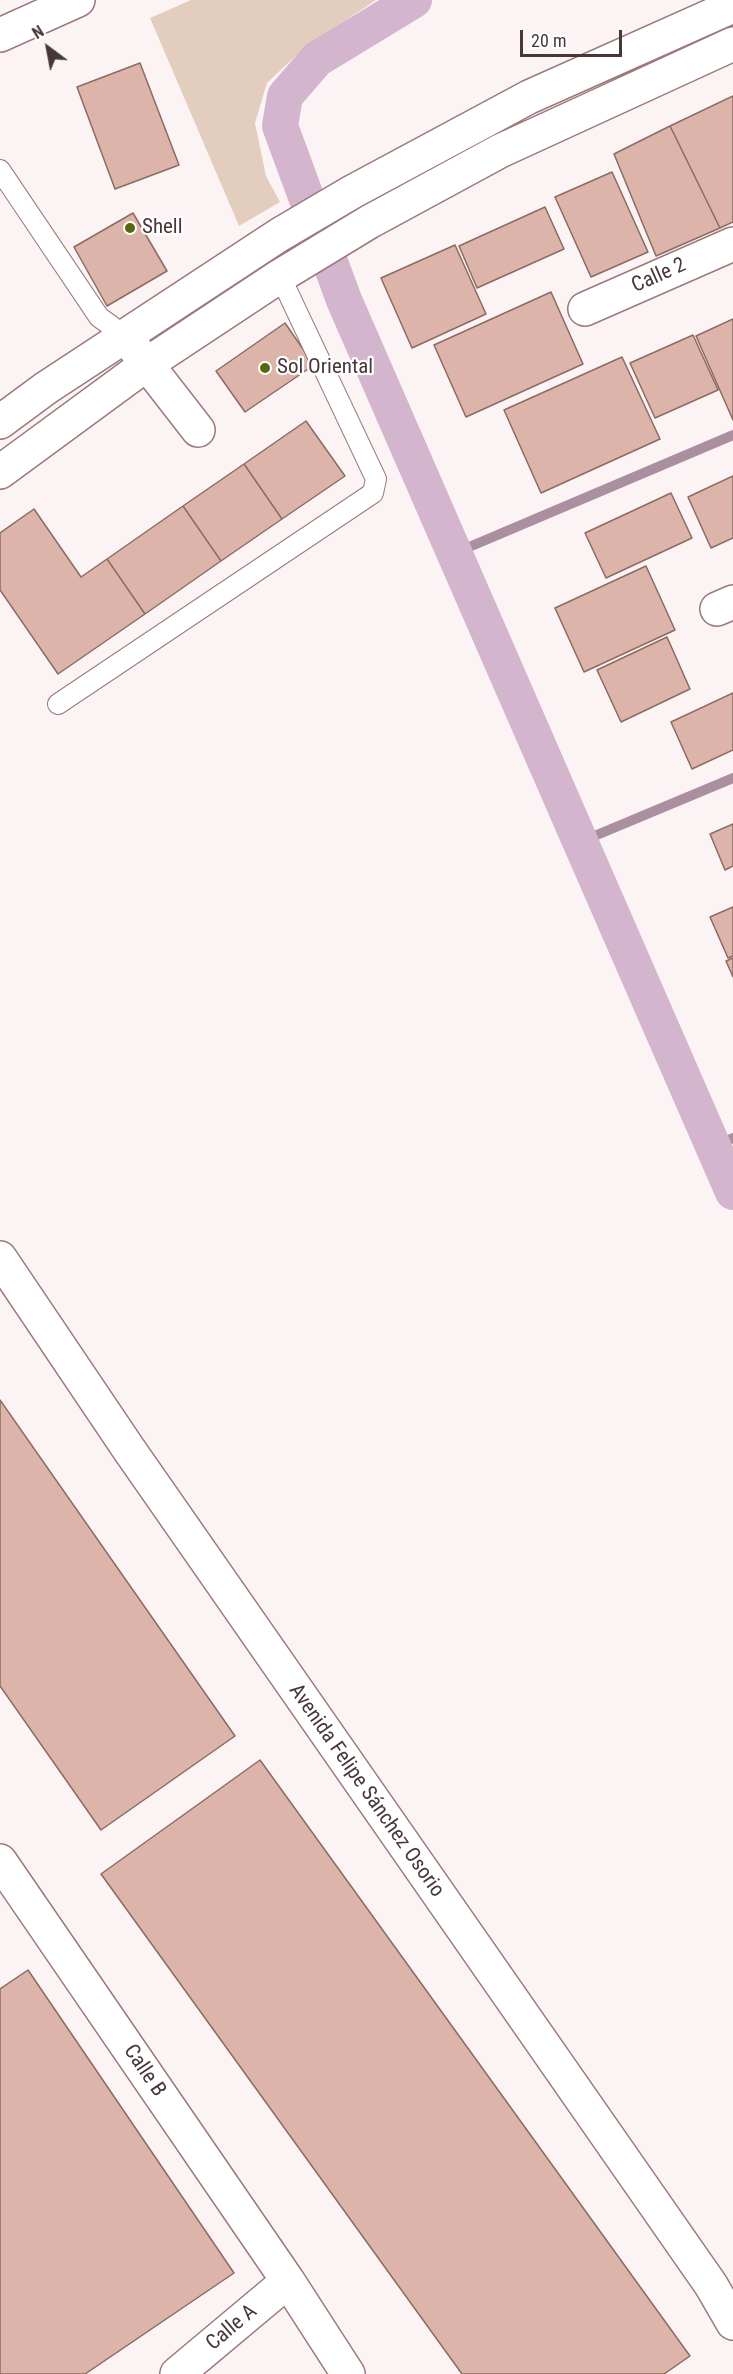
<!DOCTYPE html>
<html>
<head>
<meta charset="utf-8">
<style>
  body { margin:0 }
  #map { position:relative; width:733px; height:2374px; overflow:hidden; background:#fcf4f4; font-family:"Roboto Condensed",sans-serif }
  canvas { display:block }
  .north { position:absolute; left:18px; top:18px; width:60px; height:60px; -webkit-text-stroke:4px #fff; paint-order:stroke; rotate:328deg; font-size:16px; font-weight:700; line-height:24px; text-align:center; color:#473738 }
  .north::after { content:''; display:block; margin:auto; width:21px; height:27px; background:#473738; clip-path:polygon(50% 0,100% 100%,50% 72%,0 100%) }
  .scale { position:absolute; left:520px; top:30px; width:102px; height:27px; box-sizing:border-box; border:3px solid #473738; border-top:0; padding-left:8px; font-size:18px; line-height:21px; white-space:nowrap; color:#473738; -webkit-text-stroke:4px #fff; paint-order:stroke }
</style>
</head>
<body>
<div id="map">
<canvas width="733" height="2374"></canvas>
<div class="north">N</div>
<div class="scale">20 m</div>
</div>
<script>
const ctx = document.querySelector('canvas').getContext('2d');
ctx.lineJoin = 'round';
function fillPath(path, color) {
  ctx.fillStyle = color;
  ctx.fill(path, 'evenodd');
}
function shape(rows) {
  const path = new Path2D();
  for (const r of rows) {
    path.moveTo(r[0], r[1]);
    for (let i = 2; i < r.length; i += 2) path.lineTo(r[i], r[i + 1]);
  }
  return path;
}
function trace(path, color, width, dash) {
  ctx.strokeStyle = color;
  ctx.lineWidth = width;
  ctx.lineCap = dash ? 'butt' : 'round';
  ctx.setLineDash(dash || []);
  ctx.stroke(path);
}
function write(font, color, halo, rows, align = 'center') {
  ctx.font = font + ' "Roboto Condensed",sans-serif';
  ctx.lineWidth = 4.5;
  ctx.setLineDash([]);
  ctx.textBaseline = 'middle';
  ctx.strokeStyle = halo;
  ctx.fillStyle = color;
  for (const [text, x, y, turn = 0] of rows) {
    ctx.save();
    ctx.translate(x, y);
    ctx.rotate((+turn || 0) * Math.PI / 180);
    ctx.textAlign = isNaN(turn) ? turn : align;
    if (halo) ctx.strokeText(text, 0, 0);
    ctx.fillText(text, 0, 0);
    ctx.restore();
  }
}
fillPath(shape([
  [191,0,376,0,303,49,267,83,255,123,266,176,280,202,239,226,150,18]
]), '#e3cdbe');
trace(shape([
  [455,553,733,435],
  [580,842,733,778],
  [713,1147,733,1138]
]), '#aa8fa1', 10);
trace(shape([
  [414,0,317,59,285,96,280,126,344,300,733,1192]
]), '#d4b5ce', 36);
const building = shape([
  [140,63,179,165,115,189,77,87,140,63],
  [733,96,733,222,720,228,670,126,733,96],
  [670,126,720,228,656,256,614,154,670,126],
  [612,172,648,252,591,277,555,197,612,172],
  [545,207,564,249,477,288,459,246,545,207],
  [133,213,167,271,107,306,74,247,133,213],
  [455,245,486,314,412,348,381,278,455,245],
  [551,292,583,364,466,417,434,345,551,292],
  [733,319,733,420,696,336,733,319],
  [285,323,314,365,245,412,216,371,285,323],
  [693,335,718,390,655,418,630,363,693,335],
  [622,357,660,439,541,493,504,410,622,357],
  [306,421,345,476,282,519,244,464,306,421],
  [244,464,282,519,221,561,183,506,244,464],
  [733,476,733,538,711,548,688,497,733,476],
  [671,493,692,538,606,578,585,533,671,493],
  [183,506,221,561,145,614,107,559,183,506],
  [34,509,81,577,107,559,145,614,58,674,0,590,0,533,34,509],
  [646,566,675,630,584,672,555,608,646,566],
  [667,637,690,689,621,722,597,670,667,637],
  [733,693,733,750,692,769,671,722,733,693],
  [733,824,733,866,725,870,710,834,733,824],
  [733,907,733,956,728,958,710,917,733,907],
  [733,958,733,977,726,961,733,958],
  [0,1400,235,1736,101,1830,0,1686,0,1400],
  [260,1760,690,2356,664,2374,462,2374,101,1874,260,1760],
  [28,1970,234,2273,85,2374,0,2374,0,1989,28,1970]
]);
fillPath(building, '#dcb4a9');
trace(building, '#8b6b62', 1.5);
const service = shape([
  [0,170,99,317,125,336],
  [58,704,373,493,376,479,280,276]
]);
const minor = shape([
  [0,35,78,0],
  [585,309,733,244],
  [125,336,198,430],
  [717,609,733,602],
  [0,1861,288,2281,348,2374],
  [177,2374,288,2281]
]);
const tertiary = shape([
  [0,422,46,388,279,235,352,192,529,97,733,6],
  [0,472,147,364,280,276,369,222,500,151,733,44],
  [0,1258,128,1448,711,2285,733,2323]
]);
trace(service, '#9c797b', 22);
trace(minor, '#9c797b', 36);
trace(tertiary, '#9c797b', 36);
trace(service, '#fff', 20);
trace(minor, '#fff', 33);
trace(tertiary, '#fff', 33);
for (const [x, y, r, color] of [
  [130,228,6,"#586811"],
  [265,368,6,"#586811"]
]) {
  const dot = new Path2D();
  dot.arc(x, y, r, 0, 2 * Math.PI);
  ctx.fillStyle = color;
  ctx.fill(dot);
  trace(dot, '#fff', 2);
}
write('21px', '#473738', '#fff', [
  ["Shell",142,228],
  ["Sol Oriental",277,368]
], 'left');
write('21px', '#473738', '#fff', [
  ["Calle 2",659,276,-24],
  ["Avenida Felipe Sánchez Osorio",366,1791,55],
  ["Calle B",144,2071,56],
  ["Calle A",232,2328,-40]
]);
</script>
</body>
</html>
